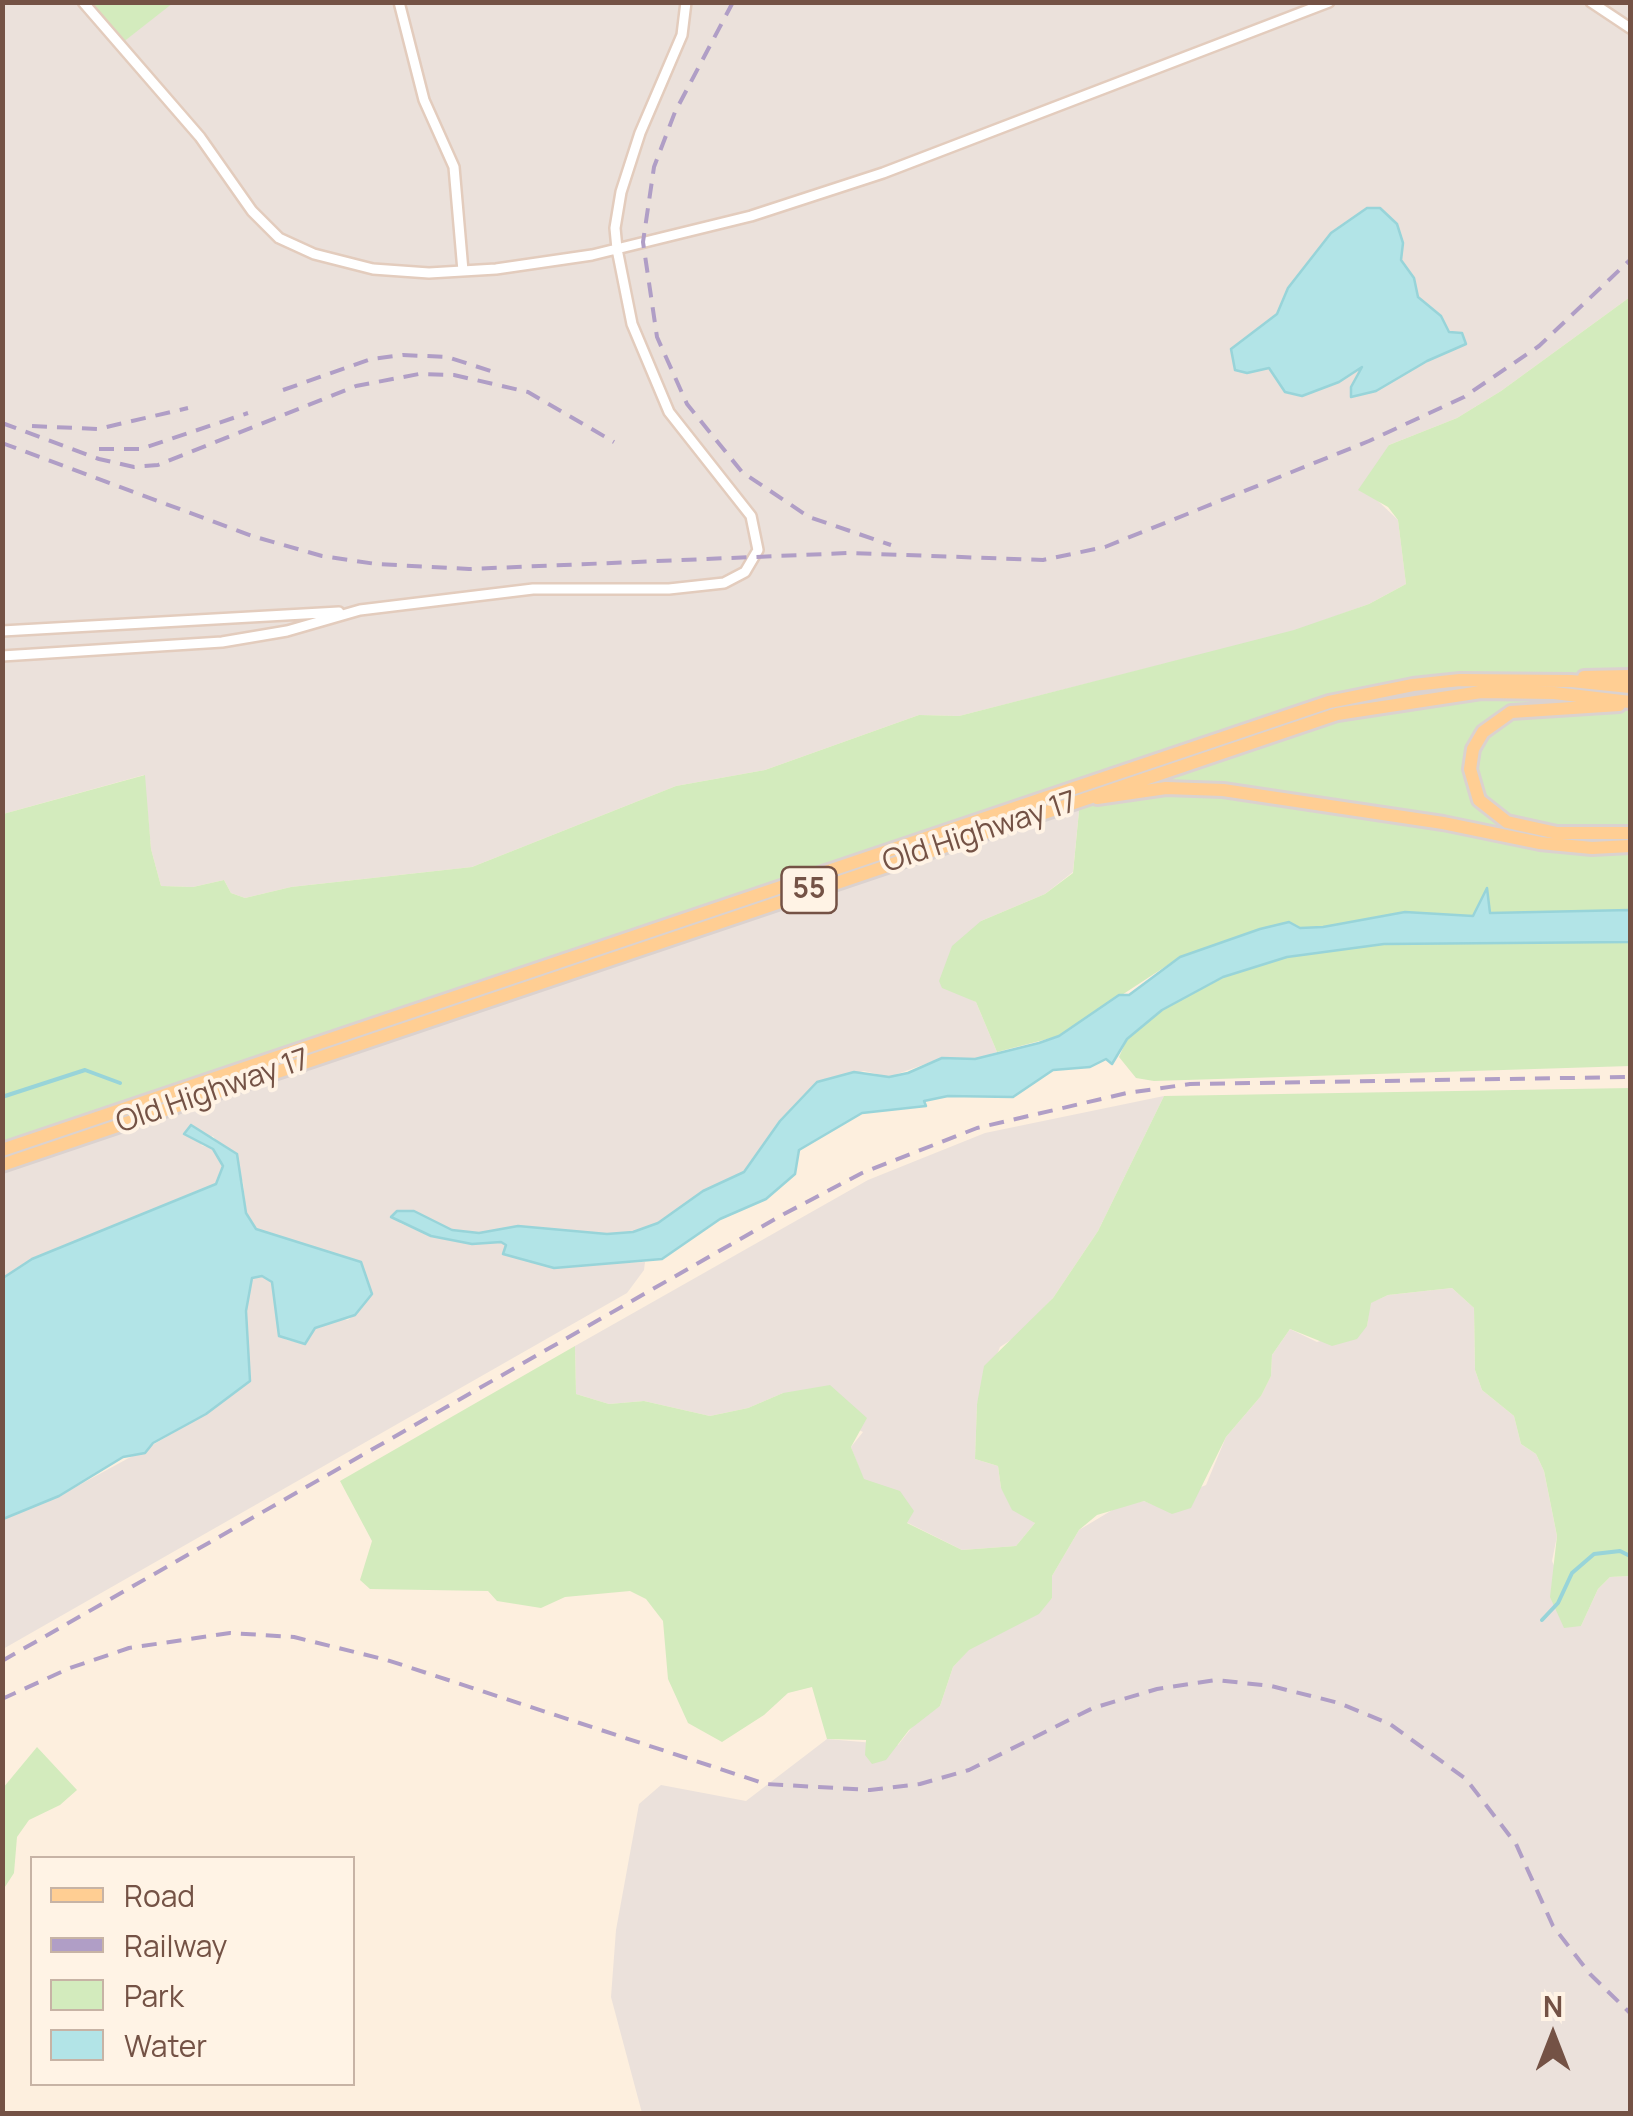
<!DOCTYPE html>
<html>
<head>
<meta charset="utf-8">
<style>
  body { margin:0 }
  #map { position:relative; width:1633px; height:2116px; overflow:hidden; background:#fdefde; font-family:Manrope,sans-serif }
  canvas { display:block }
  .frame { position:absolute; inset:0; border:5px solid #745245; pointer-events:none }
  .legend { position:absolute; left:30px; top:1856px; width:325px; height:230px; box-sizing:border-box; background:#fff3e5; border:2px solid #c7b3a5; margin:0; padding:12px 18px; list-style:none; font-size:30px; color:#745245 }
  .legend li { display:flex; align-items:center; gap:20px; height:50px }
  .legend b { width:50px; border:2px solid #c7b3a5 }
  .north { position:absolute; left:1503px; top:1986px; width:100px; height:100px; -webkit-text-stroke:8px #fff3e5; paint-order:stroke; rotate:0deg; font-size:28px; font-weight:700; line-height:40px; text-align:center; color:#745245 }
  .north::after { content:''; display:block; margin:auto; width:35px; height:45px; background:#745245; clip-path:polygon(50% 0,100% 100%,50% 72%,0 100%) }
</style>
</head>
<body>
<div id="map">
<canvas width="1633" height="2116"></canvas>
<div class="frame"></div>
<ul class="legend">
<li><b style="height:12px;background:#ffce93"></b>Road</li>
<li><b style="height:12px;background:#b09ec6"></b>Railway</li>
<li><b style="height:28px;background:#d3ebbd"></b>Park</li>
<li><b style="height:28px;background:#b2e4e7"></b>Water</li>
</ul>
<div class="north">N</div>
</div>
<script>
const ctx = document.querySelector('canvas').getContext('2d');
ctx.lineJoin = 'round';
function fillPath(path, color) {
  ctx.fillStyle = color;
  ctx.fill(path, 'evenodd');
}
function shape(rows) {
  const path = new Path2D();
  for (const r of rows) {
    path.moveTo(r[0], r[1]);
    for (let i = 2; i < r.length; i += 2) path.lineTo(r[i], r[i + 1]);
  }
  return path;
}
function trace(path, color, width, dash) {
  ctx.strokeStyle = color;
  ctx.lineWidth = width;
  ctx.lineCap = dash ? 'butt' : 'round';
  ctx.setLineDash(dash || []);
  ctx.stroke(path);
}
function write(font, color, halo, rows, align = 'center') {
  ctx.font = font + ' Manrope,sans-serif';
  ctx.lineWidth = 8;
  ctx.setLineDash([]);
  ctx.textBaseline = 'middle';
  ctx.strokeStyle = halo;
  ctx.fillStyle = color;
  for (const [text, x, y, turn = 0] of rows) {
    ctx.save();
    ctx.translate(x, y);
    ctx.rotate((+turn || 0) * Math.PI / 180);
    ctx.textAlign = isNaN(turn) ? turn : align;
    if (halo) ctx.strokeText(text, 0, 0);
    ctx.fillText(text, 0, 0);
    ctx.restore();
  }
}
fillPath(shape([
  [173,2,1630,3,1630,297,1501,391,1457,418,1389,445,1377,500,1398,520,1406,584,1369,604,1294,631,959,716,919,715,765,770,676,786,472,867,291,887,245,898,231,893,224,880,193,887,161,886,151,849,144,775,3,814,3,3,84,3,122,42],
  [1080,801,1073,872,1045,894,981,921,952,989,976,1002,997,1052,975,1059,942,1058,889,1077,864,1071,817,1082,780,1121,744,1172,703,1191,658,1223,633,1232,607,1234,518,1226,479,1233,452,1230,404,1210,400,1223,423,1233,472,1244,500,1242,506,1245,504,1253,547,1266,645,1262,644,1270,627,1293,3,1649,3,1519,59,1496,149,1447,206,1414,250,1381,246,1311,251,1278,262,1276,272,1282,279,1336,287,1340,305,1344,315,1328,335,1318,348,1320,362,1308,361,1262,256,1229,246,1213,243,1182,213,1136,201,1145,213,1149,223,1166,217,1184,32,1259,3,1278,3,1166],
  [1164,1096,1098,1231,1053,1298,1017,1336,1000,1347,977,1404,975,1459,998,1466,1001,1488,1035,1523,1016,1546,962,1550,906,1522,863,1479,851,1447,863,1432,783,1393,748,1408,710,1416,644,1401,609,1404,576,1394,575,1346,868,1180,985,1133],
  [1452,1288,1474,1308,1475,1370,1482,1390,1514,1416,1521,1444,1536,1454,1544,1471,1557,1536,1552,1561,1581,1626,1598,1589,1610,1577,1630,1576,1630,2113,642,2113,611,1997,616,1930,639,1804,661,1785,746,1801,827,1739,898,1745,917,1721,940,1706,953,1667,969,1649,1052,1598,1052,1576,1079,1530,1119,1506,1144,1501,1156,1506,1206,1485,1226,1437,1261,1396,1271,1376,1272,1355,1290,1329,1317,1342,1367,1326,1370,1303,1388,1295]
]), '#ebe1db');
fillPath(shape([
  [84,3,173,3,122,43],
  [1630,297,1630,686,1534,678,1372,691,3,1149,3,814,145,775,151,849,161,886,193,887,224,880,231,893,245,898,291,887,472,867,676,786,765,770,919,715,959,716,1294,630,1369,604,1406,584,1398,520,1388,507,1358,490,1389,445,1457,418,1501,391],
  [1481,693,1630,703,1630,910,1489,913,1487,891,1473,916,1405,912,1323,927,1300,928,1289,922,1260,929,1180,957,1059,1036,997,1052,976,1002,942,988,939,981,952,946,981,921,1045,894,1073,873,1080,801,1293,728],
  [1630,942,1630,1066,1154,1081,1136,1078,1119,1057,1127,1039,1162,1010,1223,977,1287,957,1384,944],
  [1630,1088,1630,1576,1610,1577,1598,1589,1581,1626,1564,1628,1550,1597,1557,1536,1544,1471,1536,1454,1521,1444,1514,1416,1482,1390,1475,1370,1474,1308,1452,1288,1388,1295,1371,1303,1367,1326,1357,1339,1332,1346,1290,1329,1272,1355,1271,1376,1261,1396,1226,1437,1191,1508,1172,1514,1144,1501,1097,1515,1079,1530,1052,1576,1052,1598,1039,1614,969,1650,953,1667,940,1706,909,1730,886,1760,872,1764,865,1755,866,1740,827,1739,812,1687,788,1693,764,1715,722,1742,688,1723,668,1679,663,1621,646,1599,630,1591,565,1597,541,1608,497,1601,488,1591,370,1589,360,1580,372,1541,340,1481,575,1346,576,1394,609,1404,644,1401,710,1416,748,1408,783,1393,830,1385,867,1418,851,1447,864,1479,900,1491,914,1511,907,1523,962,1550,1016,1546,1035,1523,1012,1510,1001,1488,998,1466,975,1459,977,1404,984,1366,1053,1298,1098,1231,1164,1096],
  [37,1747,77,1790,60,1805,29,1820,17,1837,14,1873,3,1890,3,1788]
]), '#d3ebbd');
const water = shape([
  [1367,208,1380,208,1397,224,1403,243,1401,260,1414,278,1418,297,1441,316,1449,332,1462,333,1466,344,1427,361,1376,391,1351,397,1351,387,1362,367,1339,382,1302,396,1285,392,1269,368,1247,373,1235,370,1231,349,1277,314,1288,288,1331,233,1367,208],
  [1487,888,1490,913,1630,910,1630,942,1384,944,1287,957,1223,977,1162,1010,1127,1039,1112,1064,1106,1059,1090,1067,1053,1070,1013,1097,948,1096,924,1101,926,1106,862,1113,799,1150,795,1174,766,1199,720,1219,662,1259,554,1268,503,1254,506,1245,501,1242,472,1244,431,1236,391,1217,397,1211,414,1211,452,1230,479,1233,518,1226,607,1234,633,1232,658,1223,703,1191,744,1172,780,1121,817,1082,854,1072,889,1077,908,1073,942,1058,975,1059,1039,1043,1059,1036,1119,995,1129,995,1180,957,1260,929,1289,922,1300,928,1323,927,1405,912,1473,916,1487,888],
  [191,1125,237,1154,246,1213,256,1229,361,1262,372,1294,355,1315,315,1328,305,1344,279,1336,272,1282,262,1276,252,1278,246,1311,250,1381,206,1414,153,1443,145,1453,123,1457,59,1496,3,1519,3,1278,32,1259,216,1184,223,1166,213,1149,184,1134,191,1125]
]);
fillPath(water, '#b2e4e7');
trace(water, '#98d4d9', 2.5);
trace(shape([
  [2,1097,85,1070,120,1083],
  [1542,1620,1558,1603,1572,1573,1594,1554,1620,1551,1630,1556]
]), '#98d4d9', 4);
const minor = shape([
  [83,2,200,137,252,211,279,238,314,254,373,269,429,273,496,269,592,255,751,216,883,173,1329,2],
  [399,2,424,100,454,167,463,271],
  [1591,2,1630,28],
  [2,631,339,612],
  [2,656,222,642,287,631,360,610,533,589,669,589,724,583,745,572,758,550,751,516,669,412,632,324,617,249,615,228,621,192,640,133,682,35,686,2]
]);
const primary = shape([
  [1584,677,1630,676],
  [1619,705,1511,712,1483,732,1473,749,1470,769,1479,800,1507,822,1557,833,1630,833],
  [1097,798,1166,788,1223,790,1443,823,1540,843,1592,848,1630,846],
  [2,1150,1329,702,1413,685,1460,680,1571,681,1630,687],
  [2,1165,1337,714,1481,692,1554,693,1630,702]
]);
trace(minor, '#e3ccbd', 14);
trace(primary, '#dbd2cf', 18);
trace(minor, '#fff', 9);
trace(primary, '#ffce93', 12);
trace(shape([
  [733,2,675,112,654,167,643,242,657,337,687,404,742,472,809,517,891,545],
  [283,390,371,359,403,355,447,357,497,373],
  [2,423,99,459,134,467,158,465,356,386,419,374,454,375,528,392,614,442],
  [32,426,98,429,188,408],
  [2,443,252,536,322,556,376,564,469,569,849,553,1043,560,1105,547,1369,441,1464,397,1539,346,1630,260],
  [99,449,141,449,248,413],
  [2,1661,784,1214,862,1173,977,1128,1127,1093,1190,1084,1630,1077],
  [2,1699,70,1668,129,1648,230,1633,294,1637,387,1660,766,1784,870,1790,920,1784,969,1770,1093,1708,1157,1689,1216,1680,1271,1686,1339,1703,1390,1724,1466,1779,1516,1844,1553,1926,1590,1974,1630,2013]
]), '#b09ec6', 4, [15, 10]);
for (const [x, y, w] of [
  [809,890,55]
]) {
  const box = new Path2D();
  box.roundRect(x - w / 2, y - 23, w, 46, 8);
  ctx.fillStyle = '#fff3e5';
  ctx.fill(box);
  trace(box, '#745245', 2.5);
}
write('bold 28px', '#745245', null, [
  ["55",809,890]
]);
write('30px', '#745245', '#fff3e5', [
  ["Old Highway 17",980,833,-18],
  ["Old Highway 17",213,1092,-19]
]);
</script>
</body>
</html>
